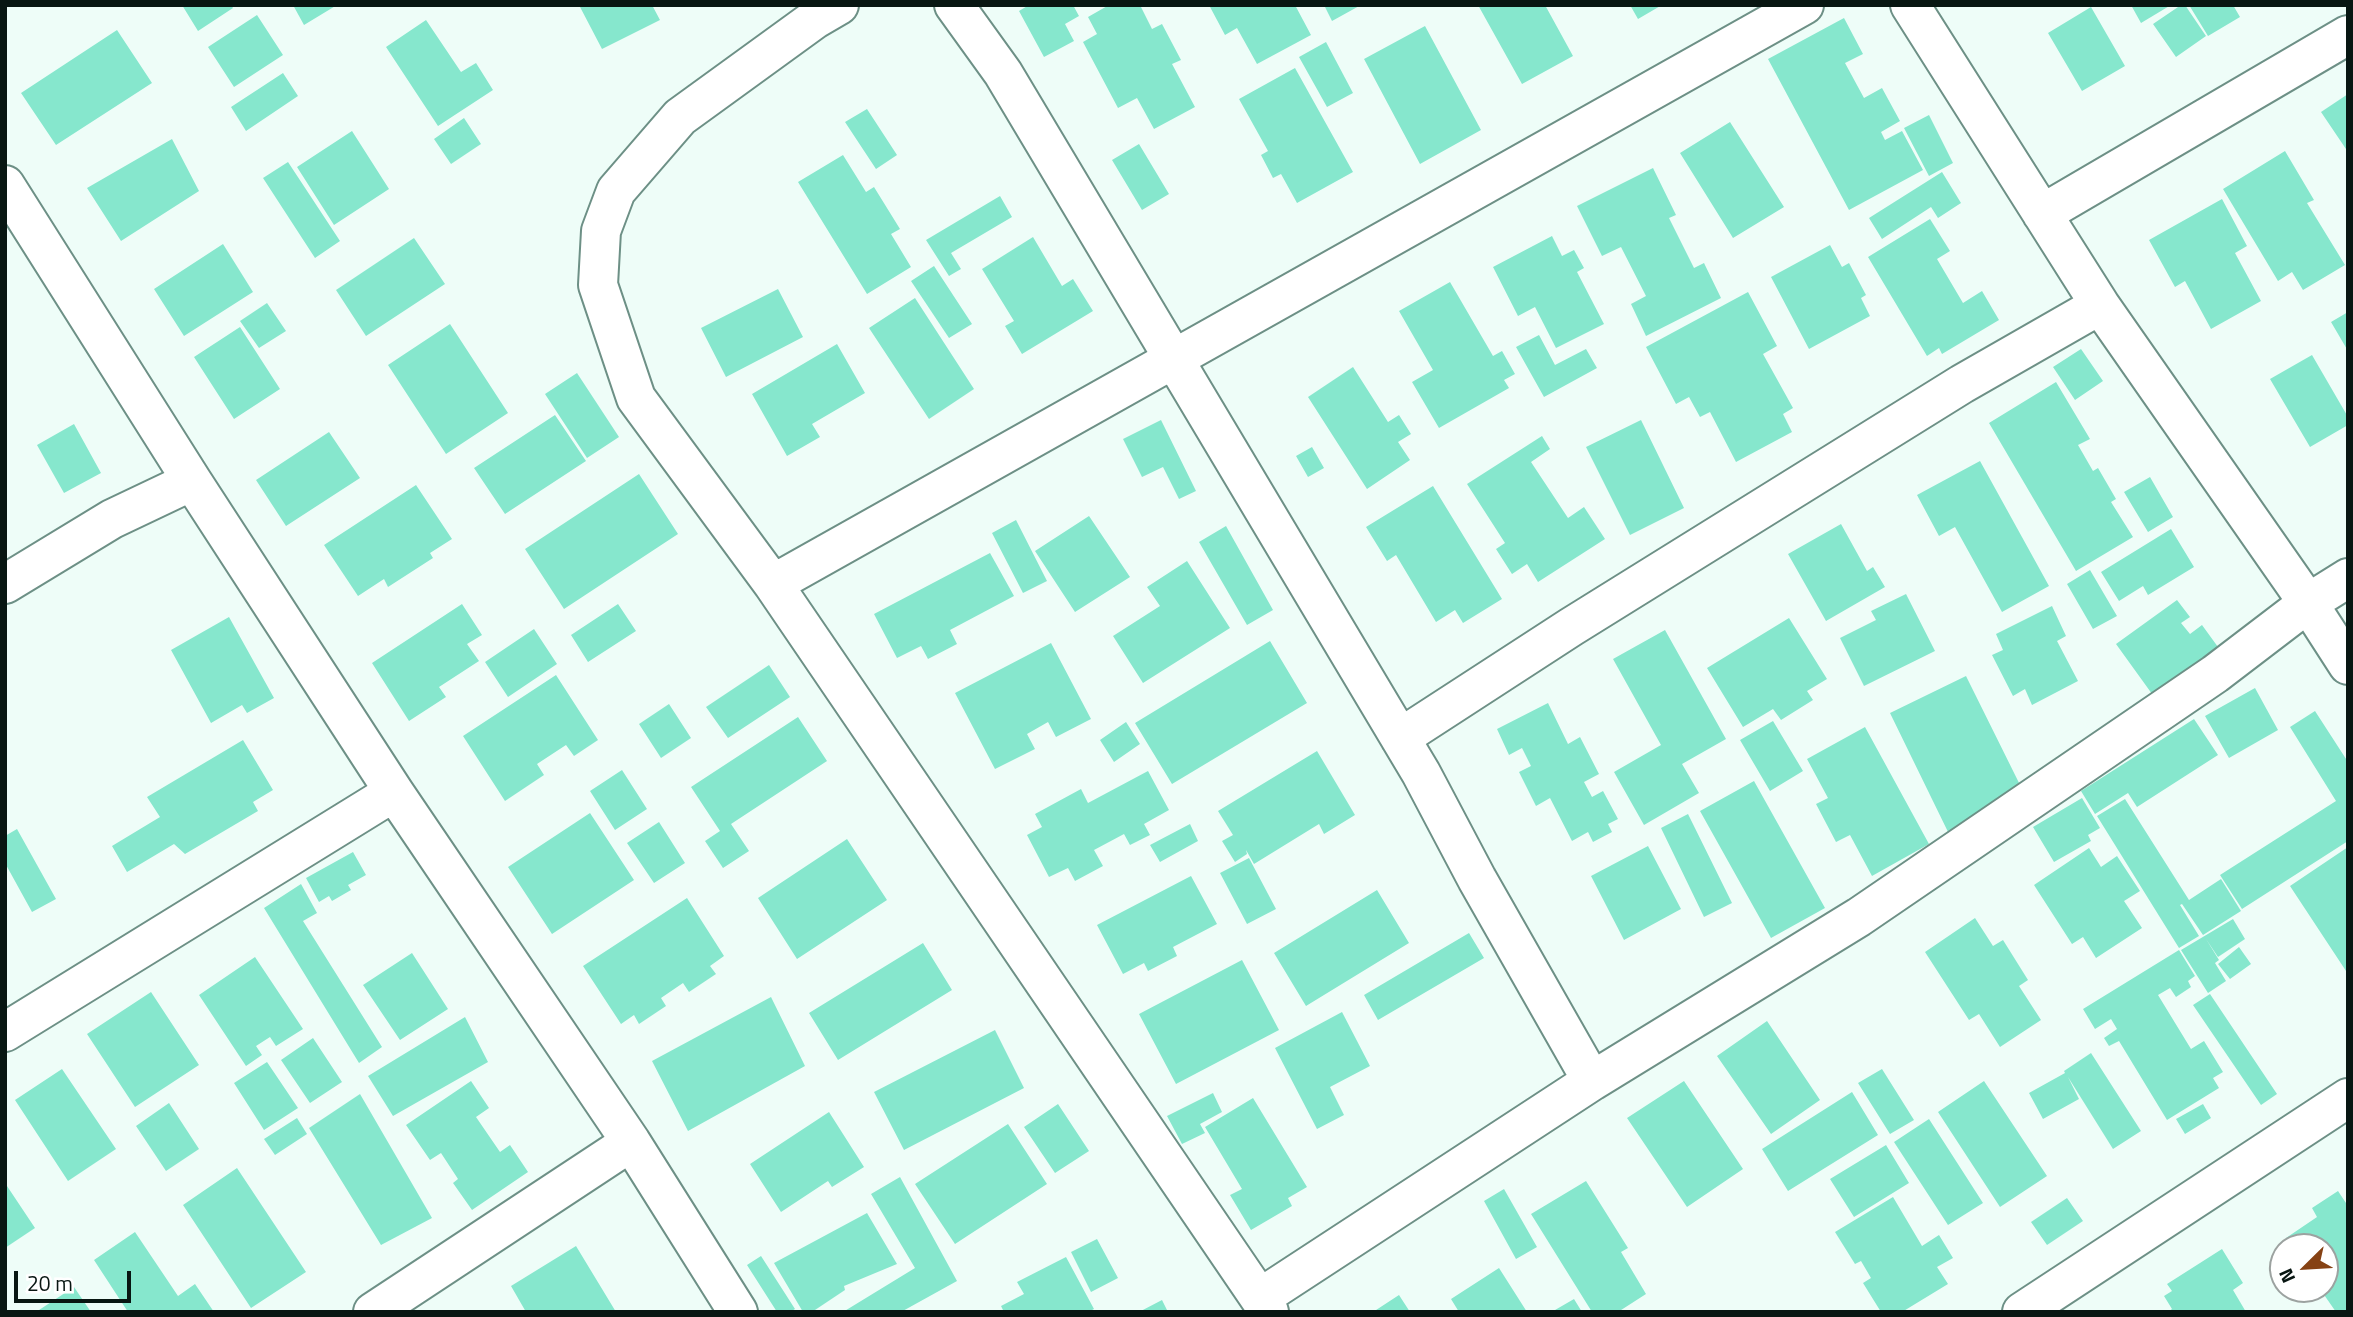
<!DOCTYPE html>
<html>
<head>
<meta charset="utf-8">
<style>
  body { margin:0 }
  #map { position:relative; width:2353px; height:1317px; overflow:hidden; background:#eefdf8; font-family:"Titillium Web",sans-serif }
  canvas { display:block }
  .frame { position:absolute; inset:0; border:7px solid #081612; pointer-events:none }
  .north { position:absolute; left:2269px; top:1233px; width:70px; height:70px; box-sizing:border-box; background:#fff; border:2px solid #9ca2a0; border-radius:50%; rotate:246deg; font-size:19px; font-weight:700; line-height:28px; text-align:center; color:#081612 }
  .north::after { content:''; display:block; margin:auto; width:24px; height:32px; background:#864214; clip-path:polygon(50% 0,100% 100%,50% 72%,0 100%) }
  .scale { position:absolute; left:14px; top:1271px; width:117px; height:32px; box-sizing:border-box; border:4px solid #081612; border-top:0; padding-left:9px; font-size:21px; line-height:24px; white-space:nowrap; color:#081612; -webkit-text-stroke:5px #fff; paint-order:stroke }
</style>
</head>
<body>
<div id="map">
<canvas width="2353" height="1317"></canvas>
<div class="frame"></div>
<div class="north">N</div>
<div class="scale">20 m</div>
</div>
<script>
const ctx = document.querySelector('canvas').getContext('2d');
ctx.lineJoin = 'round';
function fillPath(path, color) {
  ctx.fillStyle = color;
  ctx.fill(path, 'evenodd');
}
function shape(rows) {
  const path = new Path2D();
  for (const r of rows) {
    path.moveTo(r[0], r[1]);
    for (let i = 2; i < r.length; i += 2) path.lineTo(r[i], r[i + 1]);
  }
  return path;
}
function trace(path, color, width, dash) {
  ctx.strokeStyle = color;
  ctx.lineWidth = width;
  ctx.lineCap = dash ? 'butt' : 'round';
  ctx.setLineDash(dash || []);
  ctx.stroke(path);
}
fillPath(shape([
  [182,5,231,5,233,8,198,31],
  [293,5,337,5,304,25],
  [579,5,652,5,660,20,602,49],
  [1029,5,1073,5,1079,16,1065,24,1074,41,1044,57,1019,11],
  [1109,5,1140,5,1152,29,1162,24,1181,60,1172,64,1195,107,1154,129,1137,98,1118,108,1083,42,1097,34,1088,17],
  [1209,5,1295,5,1311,35,1257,64,1237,28,1225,35],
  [1324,5,1361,5,1332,21],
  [1478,5,1545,5,1573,56,1522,84],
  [1630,5,1662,5,1638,19],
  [2131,5,2171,5,2141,23],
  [2181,5,2185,5,2206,36,2176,57,2153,24],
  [2189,5,2233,5,2240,17,2208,36],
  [2091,7,2125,66,2082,91,2048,33],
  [257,15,283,55,234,87,208,47],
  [1844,18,1863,54,1845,63,1864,98,1882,88,1900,121,1881,132,1885,140,1902,131,1923,170,1849,210,1768,59],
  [426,20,461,72,476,63,493,90,438,126,386,47],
  [1425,26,1481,130,1420,164,1364,59],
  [117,30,152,83,56,145,21,93],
  [1326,42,1353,93,1327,107,1299,57],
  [1295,68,1353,172,1297,203,1281,174,1273,178,1261,155,1268,151,1239,99],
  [283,73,298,96,246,131,231,107],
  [2348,94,2348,152,2321,112],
  [867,109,897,155,876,169,845,122],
  [1929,115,1953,163,1929,176,1904,128],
  [464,118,481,144,451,164,434,139],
  [1730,122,1784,207,1733,238,1680,153],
  [352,131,389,189,334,225,297,167],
  [172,139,199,191,121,241,87,188],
  [1139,144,1169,194,1142,210,1112,160],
  [2285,151,2314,200,2307,203,2345,265,2303,290,2292,272,2278,281,2223,189],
  [843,155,866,192,874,187,900,229,891,234,911,267,867,294,798,182],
  [288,162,340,241,315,258,263,178],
  [1653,168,1676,215,1669,218,1694,268,1704,263,1721,298,1646,336,1631,304,1646,296,1621,247,1602,256,1577,206],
  [1942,172,1961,203,1938,218,1931,207,1882,239,1869,218],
  [1000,196,1012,217,951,253,961,269,949,276,926,240],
  [2222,199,2247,246,2235,253,2261,301,2211,329,2185,281,2175,287,2149,240],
  [1930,219,1950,251,1937,259,1963,303,1982,291,1999,320,1942,354,1939,348,1927,356,1868,257],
  [1552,236,1562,256,1574,250,1584,268,1577,272,1604,324,1556,348,1535,307,1518,316,1493,267],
  [1033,237,1062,286,1073,279,1093,311,1022,354,1005,326,1014,321,982,269],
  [414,238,445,284,366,336,336,290],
  [223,244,253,292,184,336,154,289],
  [1830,245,1842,267,1849,263,1866,295,1861,298,1870,316,1809,349,1771,277],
  [934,266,972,324,949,338,911,281],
  [1450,282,1493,356,1502,351,1515,374,1504,380,1509,388,1439,428,1412,382,1433,370,1399,311],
  [778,289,803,337,726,377,701,328],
  [1748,292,1777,346,1763,354,1793,408,1783,414,1792,432,1736,462,1710,412,1700,417,1689,397,1676,404,1646,347],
  [915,298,974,389,929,419,869,328],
  [267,303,286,331,259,348,240,321],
  [2348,312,2348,351,2331,322],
  [450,324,508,413,446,454,388,365],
  [240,327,280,389,234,419,194,357],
  [1539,335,1555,365,1586,349,1597,368,1544,397,1516,347],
  [837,344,865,393,812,424,820,437,787,456,752,394],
  [2081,349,2103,381,2075,400,2053,367],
  [2312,355,2348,417,2348,425,2310,447,2270,379],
  [1353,367,1388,422,1399,415,1411,434,1398,442,1410,460,1367,489,1308,397],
  [577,373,619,437,587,458,545,394],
  [2056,382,2090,439,2078,445,2093,471,2098,468,2116,499,2111,502,2133,537,2076,571,1989,423],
  [555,415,586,461,505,514,474,468],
  [1161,420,1196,491,1179,499,1163,467,1142,477,1123,439],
  [1641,420,1684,508,1630,535,1586,447],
  [74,424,101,473,64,493,37,445],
  [329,432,360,478,286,526,256,480],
  [1542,436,1550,449,1531,462,1568,518,1584,507,1605,539,1538,582,1527,564,1512,574,1496,549,1505,543,1467,484],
  [1312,447,1324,468,1308,477,1296,456],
  [1980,461,2049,586,2002,612,1955,527,1939,536,1917,495],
  [639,474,678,534,564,609,525,549],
  [2150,477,2173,517,2148,532,2124,492],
  [416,485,452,539,430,553,433,558,388,587,384,579,358,596,324,545],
  [1433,486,1502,599,1463,623,1455,610,1436,622,1396,555,1387,561,1366,527],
  [1089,516,1130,577,1075,612,1035,551],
  [1016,520,1047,581,1023,593,992,533],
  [1841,524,1867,571,1873,567,1885,587,1826,621,1788,554],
  [1226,526,1273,610,1247,625,1199,542],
  [2171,529,2194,567,2148,595,2143,586,2119,601,2101,572],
  [990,553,1014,596,950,630,957,644,928,659,921,646,897,658,874,614],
  [1187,561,1230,628,1143,683,1113,636,1160,606,1147,587],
  [2090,570,2117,616,2093,629,2067,584],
  [1906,594,1935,651,1864,686,1840,638,1876,620,1871,611],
  [2177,600,2190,617,2181,623,2190,634,2202,625,2226,658,2160,705,2116,644],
  [462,604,482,635,467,644,479,661,439,687,446,697,409,721,372,663],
  [618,604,636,631,588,662,571,635],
  [2052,606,2066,636,2057,641,2078,681,2032,705,2025,689,2013,696,1992,655,2003,650,1996,634],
  [229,617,274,698,247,713,242,705,211,723,171,650],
  [1789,618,1827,679,1807,691,1813,700,1781,720,1773,709,1743,727,1707,668],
  [534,629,557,664,508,697,485,662],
  [1665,630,1726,739,1682,764,1699,793,1644,825,1614,772,1661,745,1613,659],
  [1270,641,1307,703,1172,784,1135,723],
  [1051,643,1091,719,1056,737,1048,722,1027,734,1035,749,995,769,955,693],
  [769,665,790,697,728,738,706,707],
  [556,675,598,740,574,756,566,745,537,764,544,775,505,801,463,736],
  [1966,676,2025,795,1950,836,1890,713],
  [2255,688,2278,730,2229,758,2205,716],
  [1548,703,1568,744,1580,737,1599,774,1584,782,1592,797,1603,791,1618,819,1608,824,1612,832,1593,842,1588,832,1572,841,1550,798,1536,806,1519,772,1531,766,1522,748,1509,755,1497,729],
  [669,704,691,738,661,758,639,724],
  [2315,711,2348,762,2348,841,2242,909,2220,875,2336,801,2290,727],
  [798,717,827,761,731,824,749,851,723,868,705,841,720,831,691,787],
  [2194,719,2218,755,2137,807,2128,793,2095,814,2081,791],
  [1773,721,1803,771,1770,791,1740,740],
  [1126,722,1140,744,1114,762,1100,740],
  [1865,727,1929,844,1872,876,1850,835,1836,842,1816,804,1828,798,1807,759],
  [243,740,273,790,253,802,258,811,185,854,174,844,127,872,112,846,160,817,147,797],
  [1317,751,1355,815,1324,834,1319,824,1254,864,1246,850,1247,854,1235,862,1222,841,1233,835,1218,811],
  [622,770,647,809,615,830,590,791],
  [1148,771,1169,810,1144,824,1150,835,1130,845,1124,834,1094,850,1103,866,1075,881,1068,868,1049,877,1027,835,1042,827,1035,814,1081,789,1088,803],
  [1754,781,1825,908,1771,938,1700,811],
  [2082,798,2100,828,2088,835,2091,841,2054,862,2033,827],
  [2125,799,2189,900,2221,879,2241,911,2203,935,2182,904,2180,905,2199,936,2179,948,2097,816],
  [590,813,634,880,552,934,508,867],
  [1688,814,1732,903,1704,917,1661,828],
  [659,822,685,863,654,883,627,843],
  [1190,824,1198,841,1160,862,1150,845],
  [17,829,56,899,32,912,5,863,5,836],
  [847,839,887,900,797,959,758,898],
  [1648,846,1681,909,1624,940,1591,876],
  [2348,847,2348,974,2290,886],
  [2089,848,2101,867,2117,856,2140,891,2124,901,2142,928,2096,958,2083,937,2072,944,2034,885],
  [353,852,366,875,348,885,351,890,332,901,329,896,319,902,306,878],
  [1249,858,1276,909,1247,924,1220,873],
  [1191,876,1217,924,1173,947,1177,956,1148,971,1144,963,1123,974,1097,925],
  [301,884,317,913,303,921,382,1047,359,1063,264,908],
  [1377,890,1409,943,1306,1006,1274,953],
  [687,898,724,956,710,966,716,974,689,992,683,983,661,998,666,1006,639,1024,634,1015,621,1024,583,966],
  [1975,918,1993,946,2003,940,2028,980,2019,986,2041,1020,2000,1047,1979,1014,1969,1020,1925,952],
  [2233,919,2245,939,2218,957,2206,939,2219,960,2215,963,2226,981,2208,993,2181,950],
  [1469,933,1484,958,1378,1020,1364,995],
  [923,943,952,990,838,1060,809,1013],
  [2239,947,2251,964,2230,979,2218,964],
  [2179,950,2195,976,2188,981,2191,987,2176,997,2170,988,2158,995,2191,1049,2204,1041,2223,1072,2213,1078,2219,1088,2167,1120,2119,1041,2109,1046,2104,1038,2117,1029,2111,1019,2095,1029,2083,1009],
  [412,953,448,1009,400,1040,363,985],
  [255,957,303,1029,276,1046,270,1037,256,1046,262,1055,246,1066,199,995],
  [1242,960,1279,1030,1176,1084,1139,1014],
  [151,992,199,1065,135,1107,87,1034],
  [2210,994,2277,1094,2261,1105,2193,1005],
  [771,997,805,1066,688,1131,652,1061],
  [1342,1012,1370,1066,1330,1087,1344,1115,1317,1129,1275,1048],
  [465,1017,488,1062,393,1116,368,1076],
  [1767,1021,1820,1100,1771,1134,1717,1056],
  [995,1030,1024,1088,904,1150,874,1092],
  [313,1038,342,1082,310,1103,281,1060],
  [2091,1053,2141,1131,2113,1149,2068,1077,2079,1099,2043,1119,2029,1093,2065,1073,2064,1071],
  [267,1062,298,1108,264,1130,234,1083],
  [62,1069,116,1149,68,1181,15,1100],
  [1882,1069,1914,1120,1890,1134,1858,1083],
  [471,1081,489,1108,476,1117,500,1152,510,1145,528,1172,472,1210,453,1183,458,1179,441,1153,430,1160,406,1125],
  [1684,1081,1743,1169,1687,1207,1627,1118],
  [1984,1081,2047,1176,2000,1207,1938,1112],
  [1852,1092,1878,1135,1788,1191,1762,1149],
  [1213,1093,1222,1112,1200,1124,1205,1133,1182,1144,1167,1116],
  [360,1094,432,1218,381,1245,309,1128],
  [1253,1098,1307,1187,1288,1198,1292,1206,1251,1230,1230,1195,1242,1189,1205,1127],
  [169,1103,199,1149,166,1171,136,1126],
  [1058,1104,1089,1151,1055,1173,1024,1127],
  [2203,1104,2211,1118,2185,1134,2176,1119],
  [829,1112,864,1167,832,1187,828,1181,781,1212,750,1164],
  [297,1118,307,1134,275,1155,264,1139],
  [1929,1119,1983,1203,1948,1225,1894,1142],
  [1008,1124,1047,1184,955,1244,915,1184],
  [1886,1145,1909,1183,1854,1217,1830,1179],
  [237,1168,306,1272,251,1308,183,1205],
  [900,1177,957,1281,901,1312,843,1312,915,1268,871,1194],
  [1586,1181,1628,1248,1621,1252,1646,1294,1618,1312,1592,1312,1531,1214],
  [5,1183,35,1228,5,1248],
  [1504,1189,1537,1247,1516,1259,1484,1201],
  [2338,1191,2348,1206,2348,1312,2336,1312,2320,1289,2325,1289,2325,1247,2292,1247,2286,1238,2317,1217,2312,1208],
  [1893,1197,1922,1246,1939,1235,1953,1258,1937,1267,1948,1284,1902,1312,1881,1312,1863,1283,1871,1278,1861,1261,1855,1264,1835,1232],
  [2067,1198,2083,1221,2047,1245,2031,1222],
  [867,1213,897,1264,844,1286,845,1290,812,1312,803,1312,774,1263],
  [135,1232,178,1296,195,1284,214,1312,128,1312,94,1260],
  [1097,1239,1118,1278,1091,1292,1071,1252],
  [576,1246,616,1312,526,1312,511,1286],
  [2222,1249,2243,1283,2233,1290,2246,1312,2168,1312,2172,1309,2164,1296,2172,1291,2167,1284],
  [761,1256,795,1309,790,1312,777,1312,747,1265],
  [1066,1257,1094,1309,1088,1312,1004,1312,1001,1306,1024,1294,1017,1282],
  [1499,1268,1527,1312,1459,1312,1451,1299],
  [74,1287,91,1312,36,1312],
  [1399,1295,1410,1312,1373,1312],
  [1574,1299,1582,1312,1556,1312,1555,1310],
  [1162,1300,1168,1312,1139,1312]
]), '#86e7cd');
const minor = shape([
  [839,5,815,19,680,117,616,191,601,231,598,285,636,398,773,584,1269,1312],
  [954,5,1003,73,1421,773,1477,879,1592,1081],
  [1910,5,2100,305,2308,603,2348,665],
  [5,185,192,481,394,792,631,1142,738,1312],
  [2042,214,2348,35],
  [5,584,112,519,192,481],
  [773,584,1804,5],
  [1400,738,1571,627,1962,384,2100,305],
  [5,1032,394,792],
  [1260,1298,1592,1081,1859,917,2215,674,2308,603,2348,578],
  [373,1312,631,1142],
  [2022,1312,2348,1098]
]);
trace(minor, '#6d9086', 42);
trace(minor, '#fff', 38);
</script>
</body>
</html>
